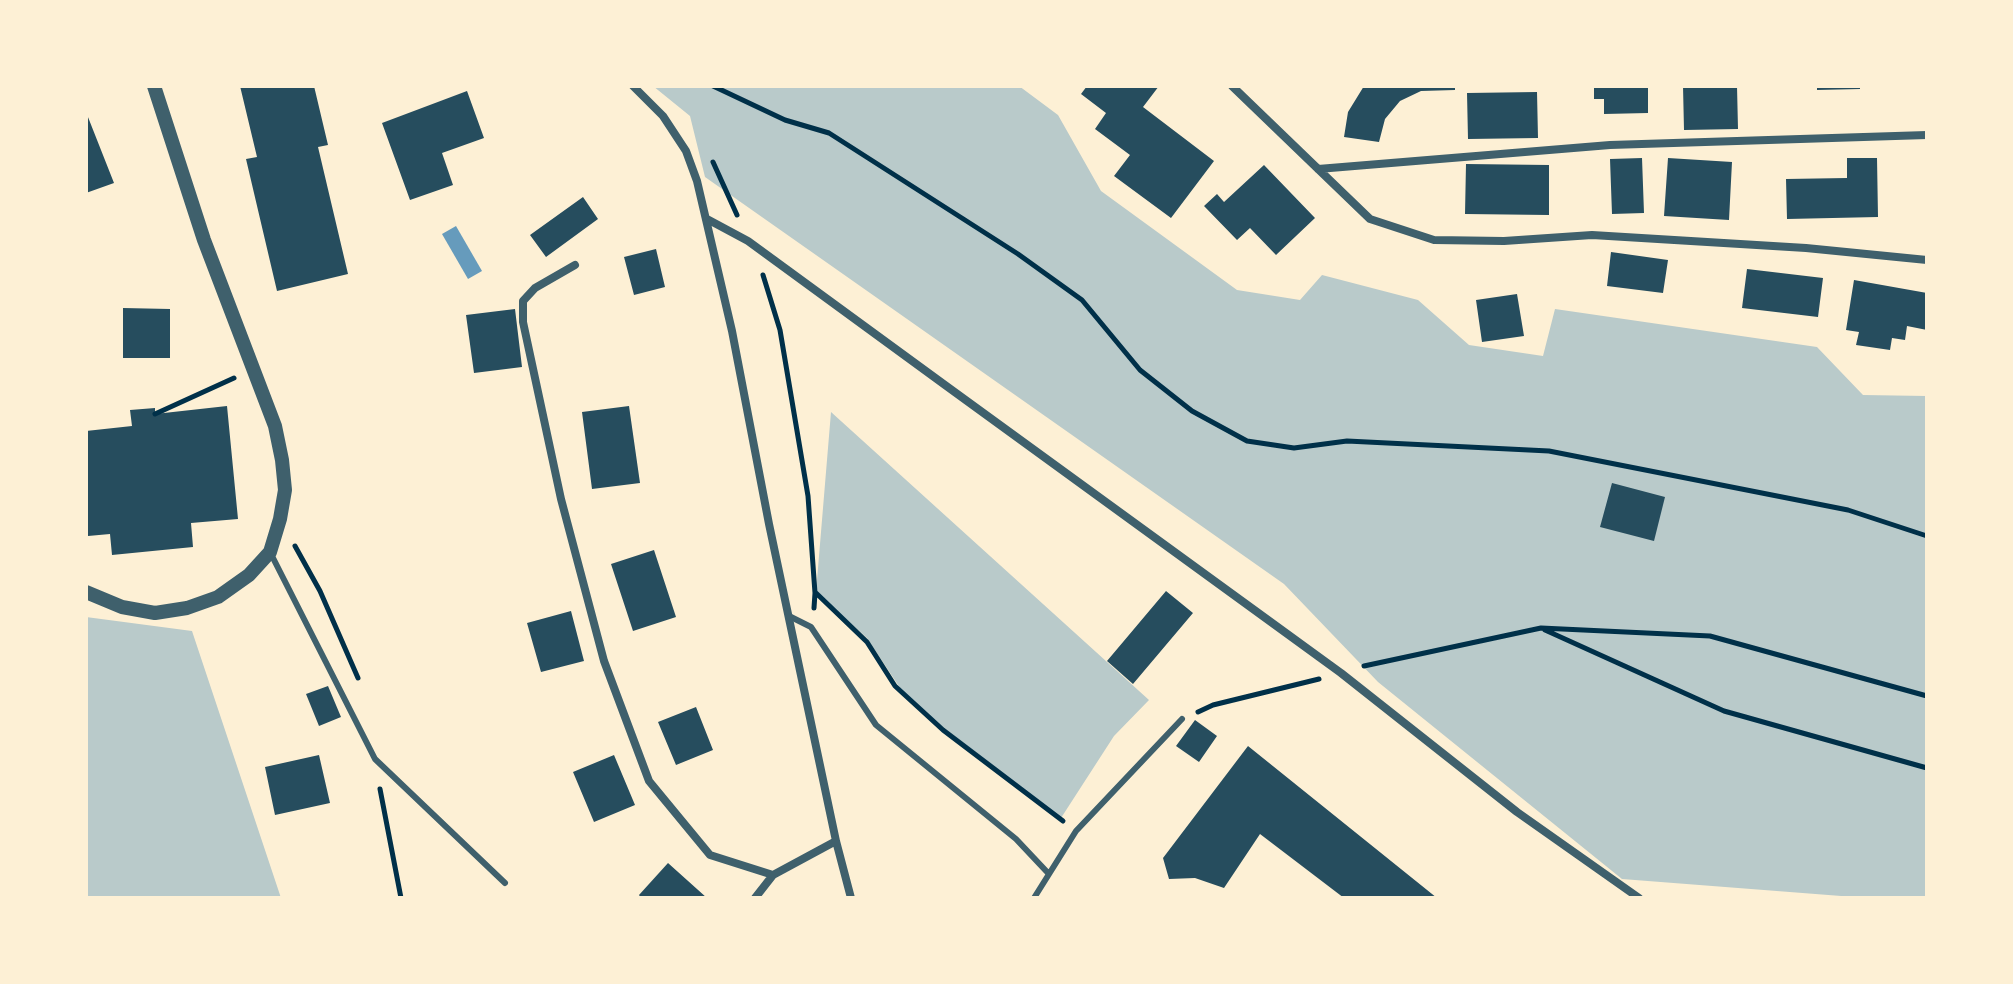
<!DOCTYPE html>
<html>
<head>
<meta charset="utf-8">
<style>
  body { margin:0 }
  #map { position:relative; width:2013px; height:984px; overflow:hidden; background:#fdf0d5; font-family:Helvetica,sans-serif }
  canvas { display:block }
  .frame { position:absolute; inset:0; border:88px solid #fdf0d5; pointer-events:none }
</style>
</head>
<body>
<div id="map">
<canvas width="2013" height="984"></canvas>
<div class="frame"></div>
</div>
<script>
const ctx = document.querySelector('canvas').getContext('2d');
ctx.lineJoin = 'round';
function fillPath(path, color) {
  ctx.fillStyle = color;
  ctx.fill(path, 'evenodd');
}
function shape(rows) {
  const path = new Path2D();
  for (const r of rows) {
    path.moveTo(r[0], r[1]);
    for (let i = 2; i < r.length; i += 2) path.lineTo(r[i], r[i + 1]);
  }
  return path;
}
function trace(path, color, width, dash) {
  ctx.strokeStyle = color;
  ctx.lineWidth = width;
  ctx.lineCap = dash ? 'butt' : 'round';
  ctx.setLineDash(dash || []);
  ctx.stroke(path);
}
fillPath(shape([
  [653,86,1019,86,1058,115,1101,191,1237,290,1300,300,1322,275,1418,300,1469,345,1543,356,1555,309,1817,347,1863,395,1927,396,1927,898,1867,898,1622,879,1378,682,1284,584,705,177,690,116],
  [831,412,1149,700,1114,736,1061,818,908,700,867,638,816,592],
  [86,617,192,631,281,898,86,898]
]), '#b9caca');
fillPath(shape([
  [456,226,482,271,468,279,442,234]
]), '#669bbc');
fillPath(shape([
  [240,86,314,86,328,145,318,147,348,274,277,291,246,159,257,157],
  [1087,86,1159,86,1143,107,1214,161,1171,218,1114,176,1130,155,1095,129,1106,113,1081,94],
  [1364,86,1455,86,1455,90,1421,91,1400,101,1385,119,1379,142,1344,137,1348,112],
  [1594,86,1648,86,1648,113,1604,114,1604,99,1594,99],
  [1683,86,1737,86,1738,129,1684,130],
  [1817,86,1860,86,1860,89,1817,90],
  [467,91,484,138,442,153,453,185,410,200,382,123],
  [1537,92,1538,138,1468,139,1467,93],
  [86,112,114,183,86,193],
  [1642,158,1644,213,1612,214,1610,159],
  [1668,158,1732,162,1729,220,1664,216],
  [1847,158,1877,158,1878,217,1787,219,1786,179,1847,178],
  [1466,164,1549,165,1549,215,1465,214],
  [1264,165,1315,218,1276,255,1250,228,1237,240,1204,206,1217,194,1224,202],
  [583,197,598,219,546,257,530,235],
  [656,249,665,287,634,295,624,257],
  [1611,252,1668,260,1663,293,1607,286],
  [1747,269,1823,278,1818,317,1742,308],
  [1854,280,1927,293,1927,330,1907,326,1905,340,1892,338,1890,350,1856,345,1859,332,1846,330],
  [1517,294,1524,336,1482,342,1476,300],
  [123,308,170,309,170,358,123,358],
  [515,309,522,367,474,373,466,315],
  [227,406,238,519,191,523,193,547,112,555,110,534,88,536,86,431,132,426,130,410,155,408,155,414],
  [629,406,640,483,592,489,582,412],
  [1612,483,1665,497,1654,541,1600,527],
  [654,550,676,617,633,631,611,564],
  [1166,591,1193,613,1133,684,1107,661],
  [571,611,584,661,541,672,527,623],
  [328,686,341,717,319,726,306,694],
  [696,707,713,750,676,765,658,722],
  [1195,720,1217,736,1199,762,1176,746],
  [1248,746,1437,898,1344,898,1260,834,1224,888,1195,878,1169,879,1163,858],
  [319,755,330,803,275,815,265,767],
  [614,755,635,805,594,822,573,772],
  [668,863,707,898,641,898,639,895]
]), '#264d5e');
trace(shape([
  [713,86,785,120,829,133,1018,254,1082,300,1140,370,1192,411,1247,441,1294,448,1347,441,1549,451,1848,510,1927,536],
  [713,162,737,215],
  [763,275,780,330,808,496,815,593,814,608],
  [155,414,234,378],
  [295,546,320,591,358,678],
  [816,593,867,642,895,686,943,730,1063,821],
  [1545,630,1724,711,1927,768],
  [1364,666,1541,628,1710,636,1927,696],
  [1198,712,1213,705,1319,679],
  [380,789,401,898]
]), '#003049', 5);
trace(shape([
  [270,552,375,759,505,883],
  [789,616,811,627,876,725,1016,839,1048,873],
  [1034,898,1076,831,1182,719]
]), '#3f606c', 6);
trace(shape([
  [633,86,663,116,686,151,697,181,732,331,769,524,836,841,851,898],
  [1232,86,1370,219,1434,240,1504,241,1592,235,1806,248,1927,260],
  [1318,169,1610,145,1927,135],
  [707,219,748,241,945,385,1341,673,1517,812,1639,898],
  [575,265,535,288,523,301,523,322,561,499,604,661,649,781,710,855,773,875],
  [755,898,773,875,836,841]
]), '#3f606c', 8);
trace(shape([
  [86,592,122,607,155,613,187,608,218,597,249,575,270,552,280,519,285,490,282,460,275,426,204,240,154,86]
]), '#3f606c', 14);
</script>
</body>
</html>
